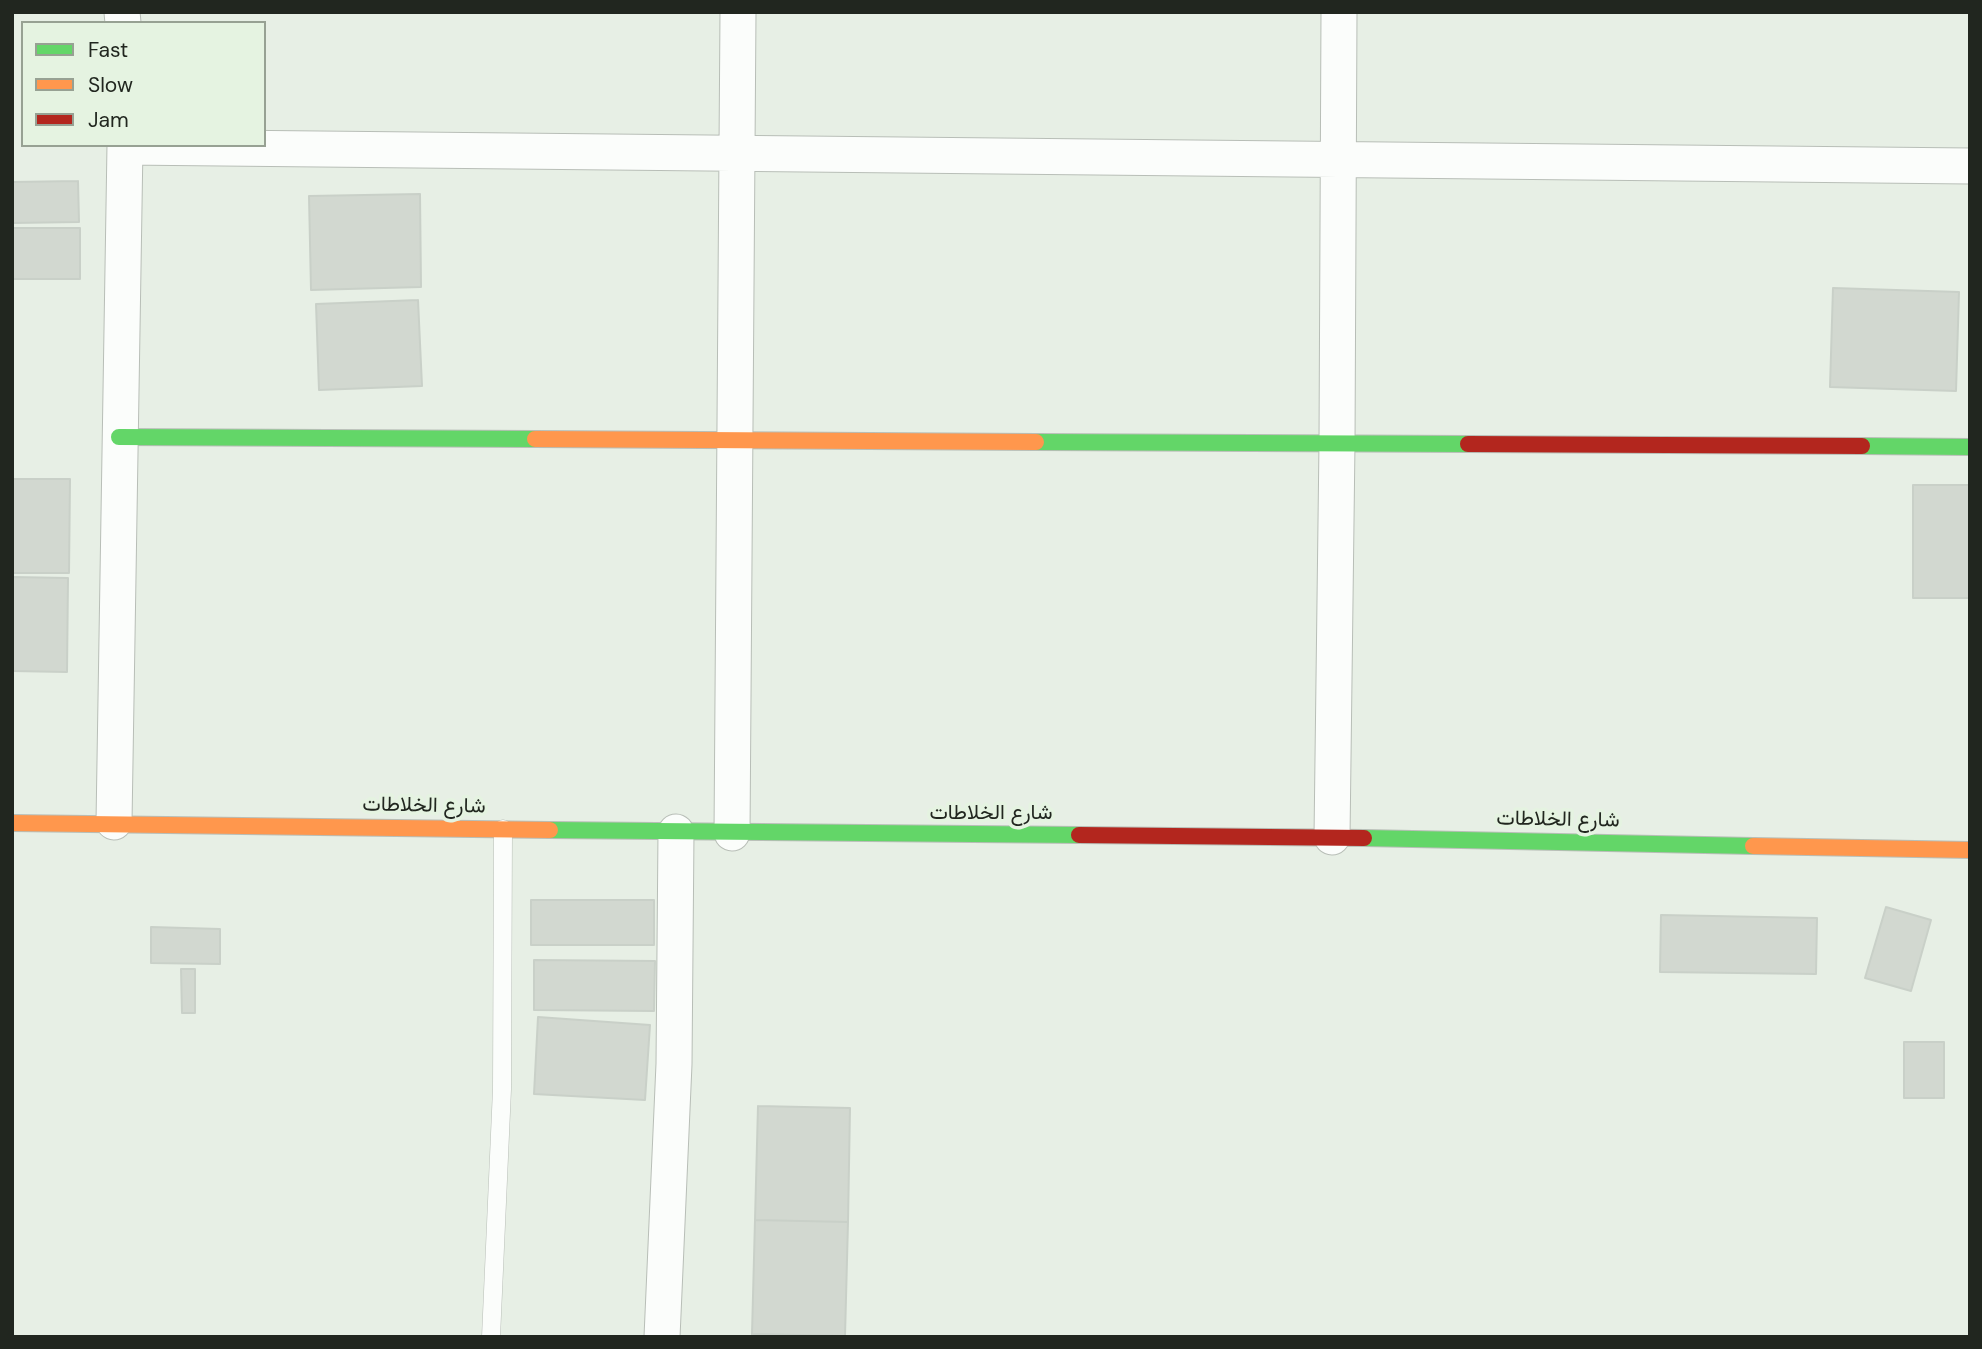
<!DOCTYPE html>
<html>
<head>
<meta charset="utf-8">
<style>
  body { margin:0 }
  #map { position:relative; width:1982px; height:1349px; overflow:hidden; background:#e7efe5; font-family:"DM Sans",sans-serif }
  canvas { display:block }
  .frame { position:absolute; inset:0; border:14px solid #21261f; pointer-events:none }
  .legend { position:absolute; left:21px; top:21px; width:245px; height:126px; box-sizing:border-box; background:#e5f3e1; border:2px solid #97a193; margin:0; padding:9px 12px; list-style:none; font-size:21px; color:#21261f }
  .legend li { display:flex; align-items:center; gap:14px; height:35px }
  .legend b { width:35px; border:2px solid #97a193 }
</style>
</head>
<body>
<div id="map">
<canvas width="1982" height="1349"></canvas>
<div class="frame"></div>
<ul class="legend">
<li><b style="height:9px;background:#63d668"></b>Fast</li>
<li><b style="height:9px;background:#ff974d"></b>Slow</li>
<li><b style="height:9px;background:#b3261e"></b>Jam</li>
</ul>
</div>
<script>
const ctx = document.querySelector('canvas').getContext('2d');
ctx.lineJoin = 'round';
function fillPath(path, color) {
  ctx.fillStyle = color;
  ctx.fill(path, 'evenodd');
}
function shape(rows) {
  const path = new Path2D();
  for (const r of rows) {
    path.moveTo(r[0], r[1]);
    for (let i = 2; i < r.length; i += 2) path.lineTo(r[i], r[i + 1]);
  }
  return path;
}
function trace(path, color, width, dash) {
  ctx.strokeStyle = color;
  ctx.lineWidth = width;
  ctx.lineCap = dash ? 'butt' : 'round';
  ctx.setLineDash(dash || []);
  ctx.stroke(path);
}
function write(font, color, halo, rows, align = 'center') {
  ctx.font = font + ' "DM Sans",Vazirmatn,sans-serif';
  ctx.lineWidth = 7;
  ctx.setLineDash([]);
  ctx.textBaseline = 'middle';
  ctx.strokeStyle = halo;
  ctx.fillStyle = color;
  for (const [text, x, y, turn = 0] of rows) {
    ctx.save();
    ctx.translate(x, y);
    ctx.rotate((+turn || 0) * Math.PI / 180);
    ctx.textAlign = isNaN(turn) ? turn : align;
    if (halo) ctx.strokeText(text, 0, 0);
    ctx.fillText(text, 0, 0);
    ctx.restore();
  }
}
const building = shape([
  [78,181,79,222,12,223,12,182,78,181],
  [420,194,421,287,311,290,309,196,420,194],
  [12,228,80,228,80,279,12,279,12,228],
  [1833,288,1959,292,1956,391,1830,387,1833,288],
  [418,300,422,386,319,390,316,304,418,300],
  [12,479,70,479,69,573,12,573,12,479],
  [1913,485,1970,485,1970,598,1913,598,1913,485],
  [12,577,68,578,67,672,12,671,12,577],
  [531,900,654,900,654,945,531,945,531,900],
  [1886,907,1931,920,1911,991,1865,978,1886,907],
  [1661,915,1817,918,1816,974,1660,972,1661,915],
  [151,927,220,929,220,964,151,963,151,927],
  [534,960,655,961,654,1011,534,1010,534,960],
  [181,969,195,969,195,1013,182,1013,181,969],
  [538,1017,650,1025,645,1100,534,1094,538,1017],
  [1904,1042,1944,1042,1944,1098,1904,1098,1904,1042],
  [758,1106,850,1108,848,1222,755,1220,758,1106],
  [755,1220,848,1222,845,1336,752,1334,755,1220],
  [752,1334,845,1336,845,1337,752,1337,752,1334]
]);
fillPath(building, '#d2d8d0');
trace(building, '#c9d0c8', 2);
const lane = shape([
  [491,1337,502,1089,503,829]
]);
const street = shape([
  [122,12,123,23],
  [125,147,1970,166],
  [114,822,125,145],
  [732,833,738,12],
  [1332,837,1337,443,1339,12],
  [662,1337,674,1064,676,832]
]);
const fast = shape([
  [119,437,535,439],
  [1036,442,1468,444],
  [1862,446,1970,447],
  [550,830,1079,835],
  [1364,838,1753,846]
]);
const slow = shape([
  [535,439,1036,442],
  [12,823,550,830],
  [1753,846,1970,850]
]);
const jam = shape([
  [1468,444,1862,446],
  [1079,835,1364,838]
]);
trace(lane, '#b8beb7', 19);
trace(street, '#b8beb7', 37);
trace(fast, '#b8beb7', 18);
trace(slow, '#b8beb7', 18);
trace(jam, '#b8beb7', 18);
trace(lane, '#fbfdfb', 18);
trace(street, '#fbfdfb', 35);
trace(fast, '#63d668', 16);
trace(slow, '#ff974d', 16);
trace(jam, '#b3261e', 16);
write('21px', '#21261f', '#e5f3e1', [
  ["شارع الخلاطات",424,806,1],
  ["شارع الخلاطات",991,813],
  ["شارع الخلاطات",1558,820,1]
]);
</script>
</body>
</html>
